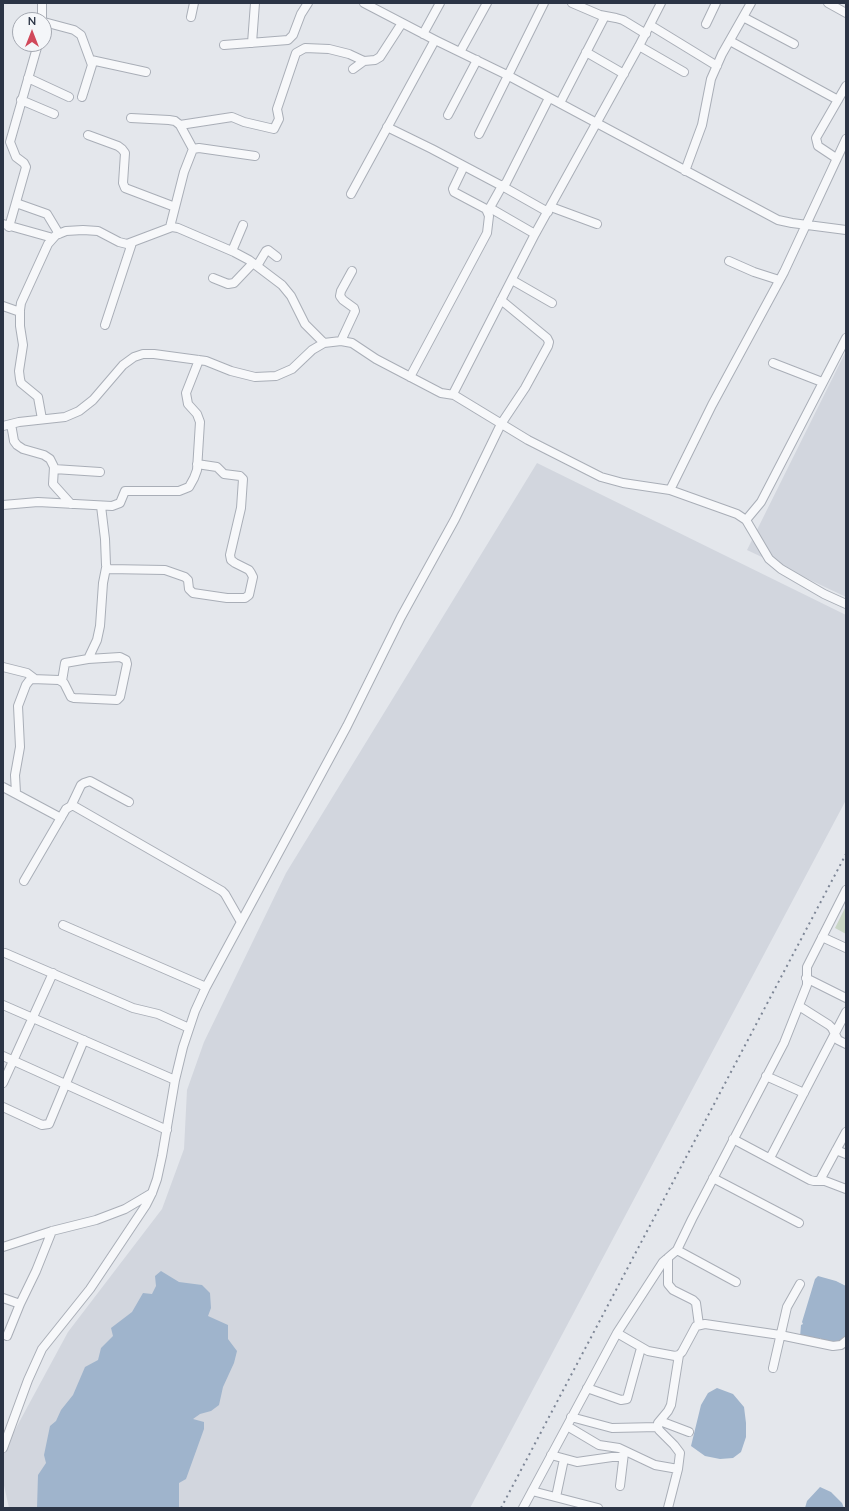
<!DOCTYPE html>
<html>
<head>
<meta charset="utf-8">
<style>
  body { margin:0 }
  #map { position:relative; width:849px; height:1511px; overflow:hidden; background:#e4e7ec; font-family:Lato,sans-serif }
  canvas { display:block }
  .frame { position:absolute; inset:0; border:4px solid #2b3445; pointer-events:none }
  .north { position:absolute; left:12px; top:12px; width:40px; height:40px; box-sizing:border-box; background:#f4f6f9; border:1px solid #a4a8b1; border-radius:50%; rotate:0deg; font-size:11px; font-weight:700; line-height:16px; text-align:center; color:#2b3445 }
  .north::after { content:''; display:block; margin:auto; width:14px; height:18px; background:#d1495b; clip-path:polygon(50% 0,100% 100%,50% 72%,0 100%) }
</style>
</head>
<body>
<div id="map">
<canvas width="849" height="1511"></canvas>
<div class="frame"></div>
<div class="north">N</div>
</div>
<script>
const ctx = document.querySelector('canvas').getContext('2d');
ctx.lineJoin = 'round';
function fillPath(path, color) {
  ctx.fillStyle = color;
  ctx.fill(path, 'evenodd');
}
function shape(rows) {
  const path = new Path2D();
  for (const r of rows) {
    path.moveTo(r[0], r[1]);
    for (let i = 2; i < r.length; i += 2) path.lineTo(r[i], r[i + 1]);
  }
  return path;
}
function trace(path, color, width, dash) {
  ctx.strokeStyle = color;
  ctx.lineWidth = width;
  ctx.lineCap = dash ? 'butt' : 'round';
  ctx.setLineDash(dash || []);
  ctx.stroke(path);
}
fillPath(shape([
  [846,351,846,597,747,550],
  [537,463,846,615,846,800,470,1508,9,1508,3,1481,3,1452,68,1332,162,1209,184,1149,187,1090,204,1042,286,873]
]), '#d2d6de');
fillPath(shape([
  [846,906,846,934,835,928]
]), '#c9d6c5');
fillPath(shape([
  [161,1271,179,1282,202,1285,210,1293,211,1308,208,1316,228,1325,228,1339,237,1351,234,1363,223,1387,219,1405,211,1411,200,1414,193,1419,204,1422,204,1429,186,1479,179,1483,179,1508,37,1508,38,1475,46,1463,44,1455,50,1426,56,1421,61,1410,73,1395,85,1367,98,1360,101,1348,113,1336,111,1328,132,1312,143,1293,152,1294,156,1286,155,1276],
  [818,1276,836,1281,846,1286,846,1338,837,1343,821,1340,821,1338,813,1339,800,1337,801,1325,803,1324,802,1322,815,1279],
  [717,1388,733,1394,744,1407,746,1423,746,1437,741,1452,733,1458,720,1459,705,1456,691,1446,701,1405,708,1393],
  [820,1487,831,1492,842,1503,844,1508,805,1508,807,1501]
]), '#9fb4cc');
const minor = shape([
  [42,3,42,20],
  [364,3,435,40,507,75,778,220,792,223,846,230],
  [572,3,600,15,616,18,623,20,646,34],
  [661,3,639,46,535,234,454,392,454,395,528,440,601,477,623,483,670,490,737,514,746,520,769,559,781,569,824,594,846,604],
  [828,3,846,13],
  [191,17,194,3],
  [743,17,794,44],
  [44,22,74,30,81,35,92,65,82,97],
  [706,24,716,3],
  [650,25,717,66],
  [423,34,440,3],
  [730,41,838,100],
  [252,43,255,3],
  [224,45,288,40,293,35,301,14,308,3],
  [639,46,684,72],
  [460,52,487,3],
  [586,52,624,74],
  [91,60,146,72],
  [353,69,364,61,375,60,380,57,402,23],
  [28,78,69,97],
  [21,100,54,114],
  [560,103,605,16],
  [448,115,477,60],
  [131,118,169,120,175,121,180,125,193,149],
  [180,125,232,117,244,122,274,129,279,119,277,109,296,53,305,48,329,49,349,54,364,61],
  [387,127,432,149,502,186,506,183,549,98],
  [479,134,544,3],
  [88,135,118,146,122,149,125,153,123,183,125,188,175,207],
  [836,158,818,146,816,138,846,86],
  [685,171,702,125,711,79,722,54,751,3],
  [351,194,435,40],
  [16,203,47,214,59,234],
  [551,207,597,224],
  [490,208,535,234],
  [488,211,502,186,548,212],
  [3,224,53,238],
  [9,227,26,167,24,163,16,157,10,142,38,44],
  [170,227,184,172,193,149,199,148,255,156],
  [232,251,243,225],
  [729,261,754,272,779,280],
  [257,266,266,251,268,250,277,257],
  [213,278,228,284,234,283,253,263],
  [512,280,552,303],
  [3,306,20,312],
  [105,325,132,243],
  [341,341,355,311,354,308,343,300,340,296,341,291,352,271],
  [773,363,822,382],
  [410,377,487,233,489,216,486,209,454,192,453,189,464,166],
  [42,419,38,397,21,383,20,379,19,371,23,345,20,326,20,310,21,303,48,244,56,235,66,231,83,230,98,231,119,242,127,244,172,227,178,228,234,252,249,260,282,285,291,296,305,324,324,343],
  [11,424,14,441,17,445,23,449,44,455,50,459,54,467,53,484,71,504],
  [3,426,19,422,65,417,79,411,93,400,123,365,134,357,143,354,154,354,206,361,231,371,255,377,276,376,292,369,312,350,324,343,341,341,352,343,376,359,441,393,454,395],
  [54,469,100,472],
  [670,490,712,405,784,272,846,139],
  [3,505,38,502,112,506,120,503,125,491,179,491,189,487,194,478,197,470,200,422,197,414,188,404,186,393,199,360],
  [101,506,105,539,106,565,108,569,165,570,185,577,188,580,189,589,193,593,227,598,245,598,249,595,253,577,251,573,249,570,235,563,231,560,230,555,241,508,243,479,240,476,224,474,217,467,197,464],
  [746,520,761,502,846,338],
  [3,667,27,673,35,679],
  [62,681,65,663,88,659,97,640,100,626,103,583,106,568],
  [3,787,61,818],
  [16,793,15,775,20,747,18,706,26,685,29,681,32,679,59,680,64,683,71,697,74,698,117,700,120,697,127,664,126,660,120,657,88,659],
  [71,806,81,785,84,783,90,781,129,802],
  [24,881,66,809,71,806,74,806,222,891,225,894,241,922],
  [63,925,206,987],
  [822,937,846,948],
  [5,953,133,1008,158,1014,189,1028],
  [806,978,846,998],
  [3,1005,175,1080],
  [799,1006,829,1025,832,1028,838,1040,846,1044],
  [3,1056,167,1130],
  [766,1076,804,1093],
  [3,1083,53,973],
  [3,1107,42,1125,49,1124,84,1040],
  [733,1139,810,1180,814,1181,825,1181,846,1189],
  [836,1150,846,1154],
  [770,1158,846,1012],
  [713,1178,799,1223],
  [820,1180,846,1132],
  [3,1247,52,1231,96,1220,125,1209,152,1193],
  [677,1250,736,1282],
  [668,1258,668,1284,673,1290,693,1300,696,1303,699,1325],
  [3,1298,20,1304],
  [617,1333,648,1351,675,1356,679,1355,682,1352,696,1326,705,1324,780,1335,833,1346,841,1345,846,1341],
  [7,1336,20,1304,36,1271,52,1231],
  [773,1368,787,1307,800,1284],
  [587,1388,621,1400,627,1399,641,1348],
  [571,1417,612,1428,658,1427],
  [660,1421,689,1432],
  [567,1426,599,1445,619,1448,655,1465,678,1469],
  [3,1448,28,1380,42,1349,90,1289,146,1205,152,1193,157,1179,162,1156,175,1080,183,1047,195,1011,206,987,347,726,401,617,455,519,501,424,525,388,548,346,549,342,547,338,501,300],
  [551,1455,577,1462,612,1457,623,1457],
  [620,1486,624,1453],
  [532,1491,598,1508],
  [556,1497,564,1459],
  [523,1508,617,1333,663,1262,677,1250,692,1219,784,1043,807,985,807,967,846,890],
  [668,1508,678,1469,680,1453,674,1445,659,1430,658,1427,658,1423,668,1411,671,1405,679,1355]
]);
trace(minor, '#a9aeb7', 10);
trace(minor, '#f7f8fa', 8);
trace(shape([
  [501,1508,846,854]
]), '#7d8696', 2, [2, 4]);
</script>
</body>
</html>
